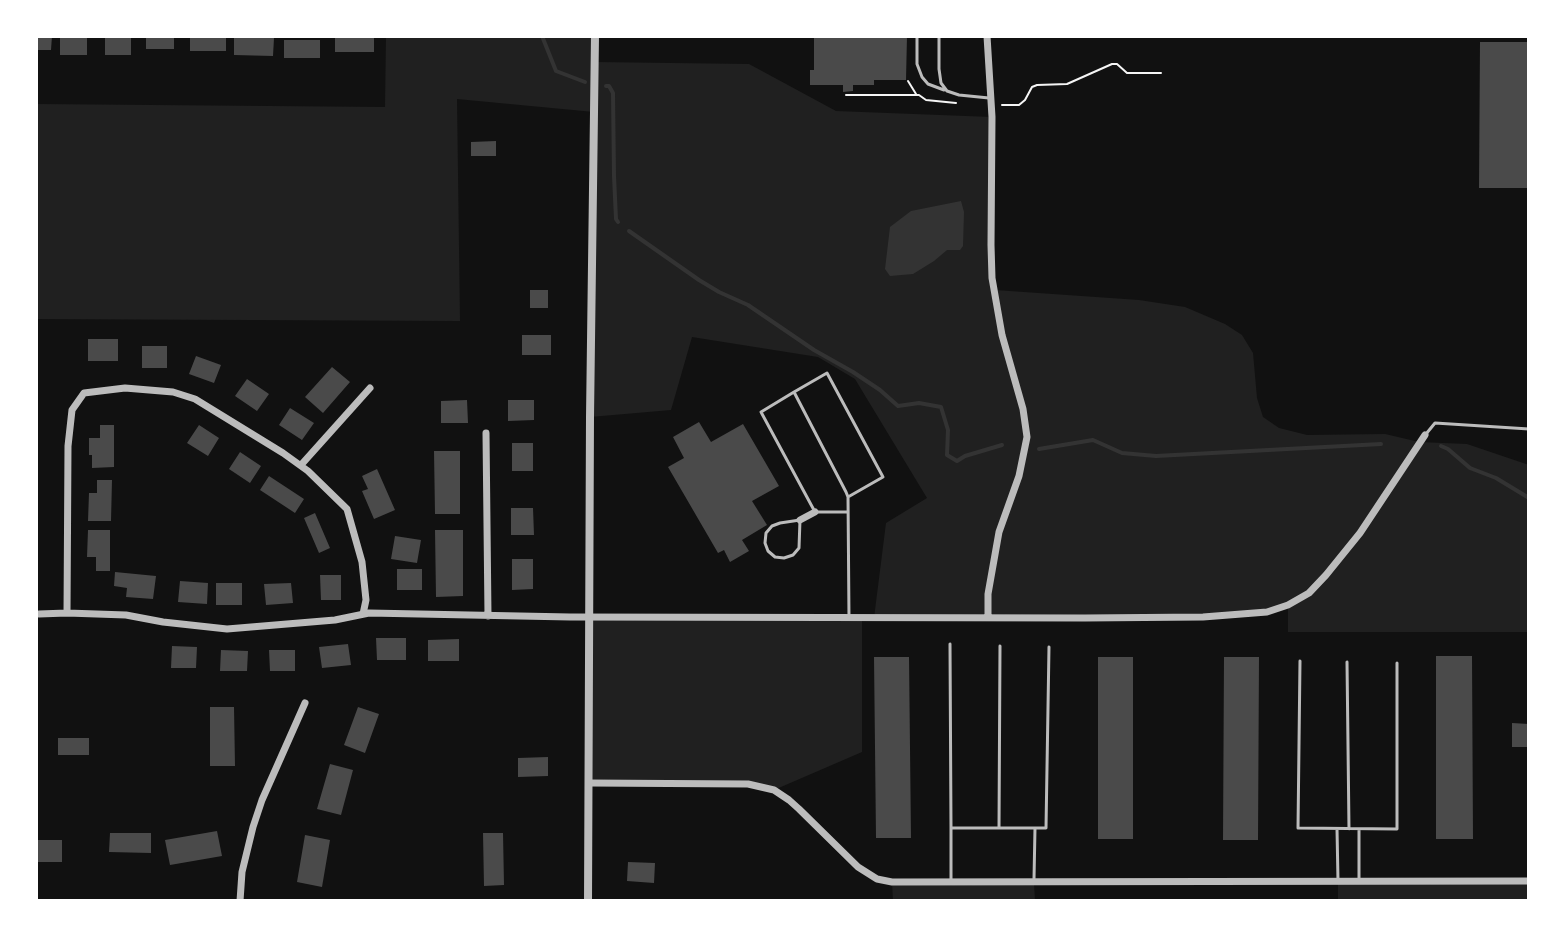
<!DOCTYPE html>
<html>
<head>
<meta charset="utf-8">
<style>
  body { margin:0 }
  #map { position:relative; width:1565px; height:937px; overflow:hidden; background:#111; font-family:Overpass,sans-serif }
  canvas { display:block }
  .frame { position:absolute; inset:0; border:38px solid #fff; pointer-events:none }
</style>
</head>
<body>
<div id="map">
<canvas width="1565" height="937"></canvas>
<div class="frame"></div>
</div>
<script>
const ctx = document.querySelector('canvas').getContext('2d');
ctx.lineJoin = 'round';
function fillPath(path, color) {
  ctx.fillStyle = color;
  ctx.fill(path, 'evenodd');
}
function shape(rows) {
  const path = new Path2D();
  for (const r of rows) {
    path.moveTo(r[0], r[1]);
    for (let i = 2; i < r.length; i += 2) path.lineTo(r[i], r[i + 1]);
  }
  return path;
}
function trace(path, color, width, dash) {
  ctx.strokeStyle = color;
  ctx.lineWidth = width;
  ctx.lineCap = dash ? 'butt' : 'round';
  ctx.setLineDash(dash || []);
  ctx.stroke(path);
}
fillPath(shape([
  [386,36,595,36,595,62,749,64,836,111,992,117,995,290,1139,300,1185,307,1225,324,1242,335,1253,353,1257,398,1263,417,1279,428,1307,435,1385,434,1419,442,1467,444,1529,465,1529,632,1288,632,1288,606,1236,615,874,618,886,523,927,498,855,379,818,357,692,337,671,410,590,417,594,112,457,99,460,321,36,319,36,104,385,107],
  [589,616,862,618,862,752,774,790,758,785,589,783],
  [1529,881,1529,901,1338,901,1338,882],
  [892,882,1034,883,1035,901,893,901]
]), '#202020');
fillPath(shape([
  [961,201,964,212,963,246,960,250,947,250,934,261,913,274,890,276,885,269,890,227,911,211]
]), '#333');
trace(shape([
  [542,36,556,71,585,82],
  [606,86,609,86,613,93,614,176,616,219,618,222],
  [629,231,699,280,719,292,748,305,814,350,853,372,880,390,898,406,919,403,941,407,948,430,947,455,957,461,965,456,1002,445],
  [1441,446,1448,449,1470,468,1496,478,1529,498],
  [1039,449,1093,440,1122,453,1156,456,1381,444]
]), '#333', 4);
fillPath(shape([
  [36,36,52,36,51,50,36,50],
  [60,36,87,36,87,55,60,55],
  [105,36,131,36,131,55,105,55],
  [146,36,174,36,174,49,146,49],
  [190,36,226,36,226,51,190,51],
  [335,36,374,36,374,52,335,52],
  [814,36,907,36,906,80,874,80,874,85,853,85,853,91,843,92,843,85,810,85,810,70,814,70],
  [234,38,274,38,273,56,234,55],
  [284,40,320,40,320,58,284,58],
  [1480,42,1529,42,1529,188,1479,188],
  [496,141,496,156,471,156,471,142],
  [530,290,548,290,548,308,530,308],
  [522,335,551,335,551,355,522,355],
  [88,339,118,339,118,361,88,361],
  [142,346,167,346,167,368,142,368],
  [196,356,221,365,214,383,189,374],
  [332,367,350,382,323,413,305,397],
  [247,379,269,394,257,411,235,396],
  [467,400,468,423,441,423,441,401],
  [508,400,534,400,534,420,508,421],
  [290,408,314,423,302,440,279,425],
  [699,422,711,442,743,424,779,486,752,501,767,525,742,540,749,551,730,562,724,550,718,553,668,467,684,458,673,437],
  [100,425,114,425,114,467,92,468,92,455,89,455,89,438,100,438],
  [199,425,219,438,208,456,187,443],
  [512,443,533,443,533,471,512,471],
  [434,451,460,451,460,514,435,514],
  [240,452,261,466,250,483,229,469],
  [377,469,395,510,374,519,362,491,368,489,362,476],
  [269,476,304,499,295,513,260,490],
  [97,480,112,480,111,521,88,521,89,493,97,493],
  [511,508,533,508,534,535,511,535],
  [315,513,330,548,319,553,304,518],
  [88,530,110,530,110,571,96,571,96,557,87,557],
  [435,530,463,530,463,596,436,597],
  [395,536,421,540,417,563,391,559],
  [512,559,533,559,533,589,512,590],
  [397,569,422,569,422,590,397,590],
  [115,572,156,576,153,599,126,597,127,588,114,586],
  [320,575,341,575,341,600,321,600],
  [180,581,208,583,207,604,178,602],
  [216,583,242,583,242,605,216,605],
  [291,583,293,603,266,605,264,584],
  [376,638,406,638,406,660,377,660],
  [459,639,459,661,428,661,428,640],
  [348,644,351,665,322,668,319,647],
  [172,646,197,647,196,668,171,668],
  [221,650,248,651,247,671,220,671],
  [269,650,295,650,295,671,270,671],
  [1436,656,1472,656,1473,839,1436,839],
  [874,657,909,657,911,838,876,838],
  [1098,657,1133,657,1133,839,1098,839],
  [1224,657,1259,657,1258,840,1223,840],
  [210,707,234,707,235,766,210,766],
  [358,707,379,714,365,753,344,745],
  [1512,723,1529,724,1529,747,1512,747],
  [58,738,89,738,89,755,58,755],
  [548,757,548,776,518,777,518,758],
  [330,764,353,770,341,815,317,809],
  [217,831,222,856,170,865,165,840],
  [110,833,151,833,151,853,109,852],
  [483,833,503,833,504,885,484,886],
  [305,835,330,840,322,887,297,882],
  [36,840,62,840,62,862,36,862],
  [628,862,655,863,654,883,627,881]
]), '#4a4a4a');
trace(shape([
  [908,81,916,94],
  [846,95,919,95,926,100,956,103],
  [1002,105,1019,105,1025,100,1032,87,1037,85,1067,84,1112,64,1117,64,1127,73,1161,73]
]), '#f5f5f5', 2);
trace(shape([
  [917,36,917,64,922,77,928,84,944,90],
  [939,36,939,69,941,83,947,91,959,95,989,98],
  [1529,243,1529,256],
  [794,392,827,373,883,477,848,497],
  [1426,434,1435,423,1529,429],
  [847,512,815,512,761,412,794,392,846,492,848,497,849,618],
  [800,520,799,548,793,555,784,558,775,557,768,551,765,543,766,533,772,526,780,523,800,520],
  [950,644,951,828,1046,828,1049,647],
  [1300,661,1298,828,1397,829,1397,663],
  [1347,662,1349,829],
  [999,828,1000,646],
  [1337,829,1338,881],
  [1359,830,1359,878],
  [1034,879,1035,828],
  [951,880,951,828]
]), '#bcbcbc', 3);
trace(shape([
  [987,36,992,117,991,245,992,278,1002,335,1023,409,1027,437,1019,476,999,532,988,594,988,618],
  [486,433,488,616],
  [301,465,370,388],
  [800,520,815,512],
  [39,614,67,613],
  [363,614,366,600,362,562,347,509,308,471,283,453,195,399,173,392,125,388,84,393,72,410,68,446,67,613,126,615,163,622,227,629,335,620,369,613,570,617,1085,618,1203,617,1267,612,1288,605,1309,593,1326,575,1360,533,1425,435],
  [589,783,748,784,774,790,789,800,799,809,858,867,877,879,892,882,1529,881],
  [240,901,242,872,253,827,262,800,305,703]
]), '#bcbcbc', 7);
trace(shape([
  [588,901,590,417,595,36]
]), '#bcbcbc', 8);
</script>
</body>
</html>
